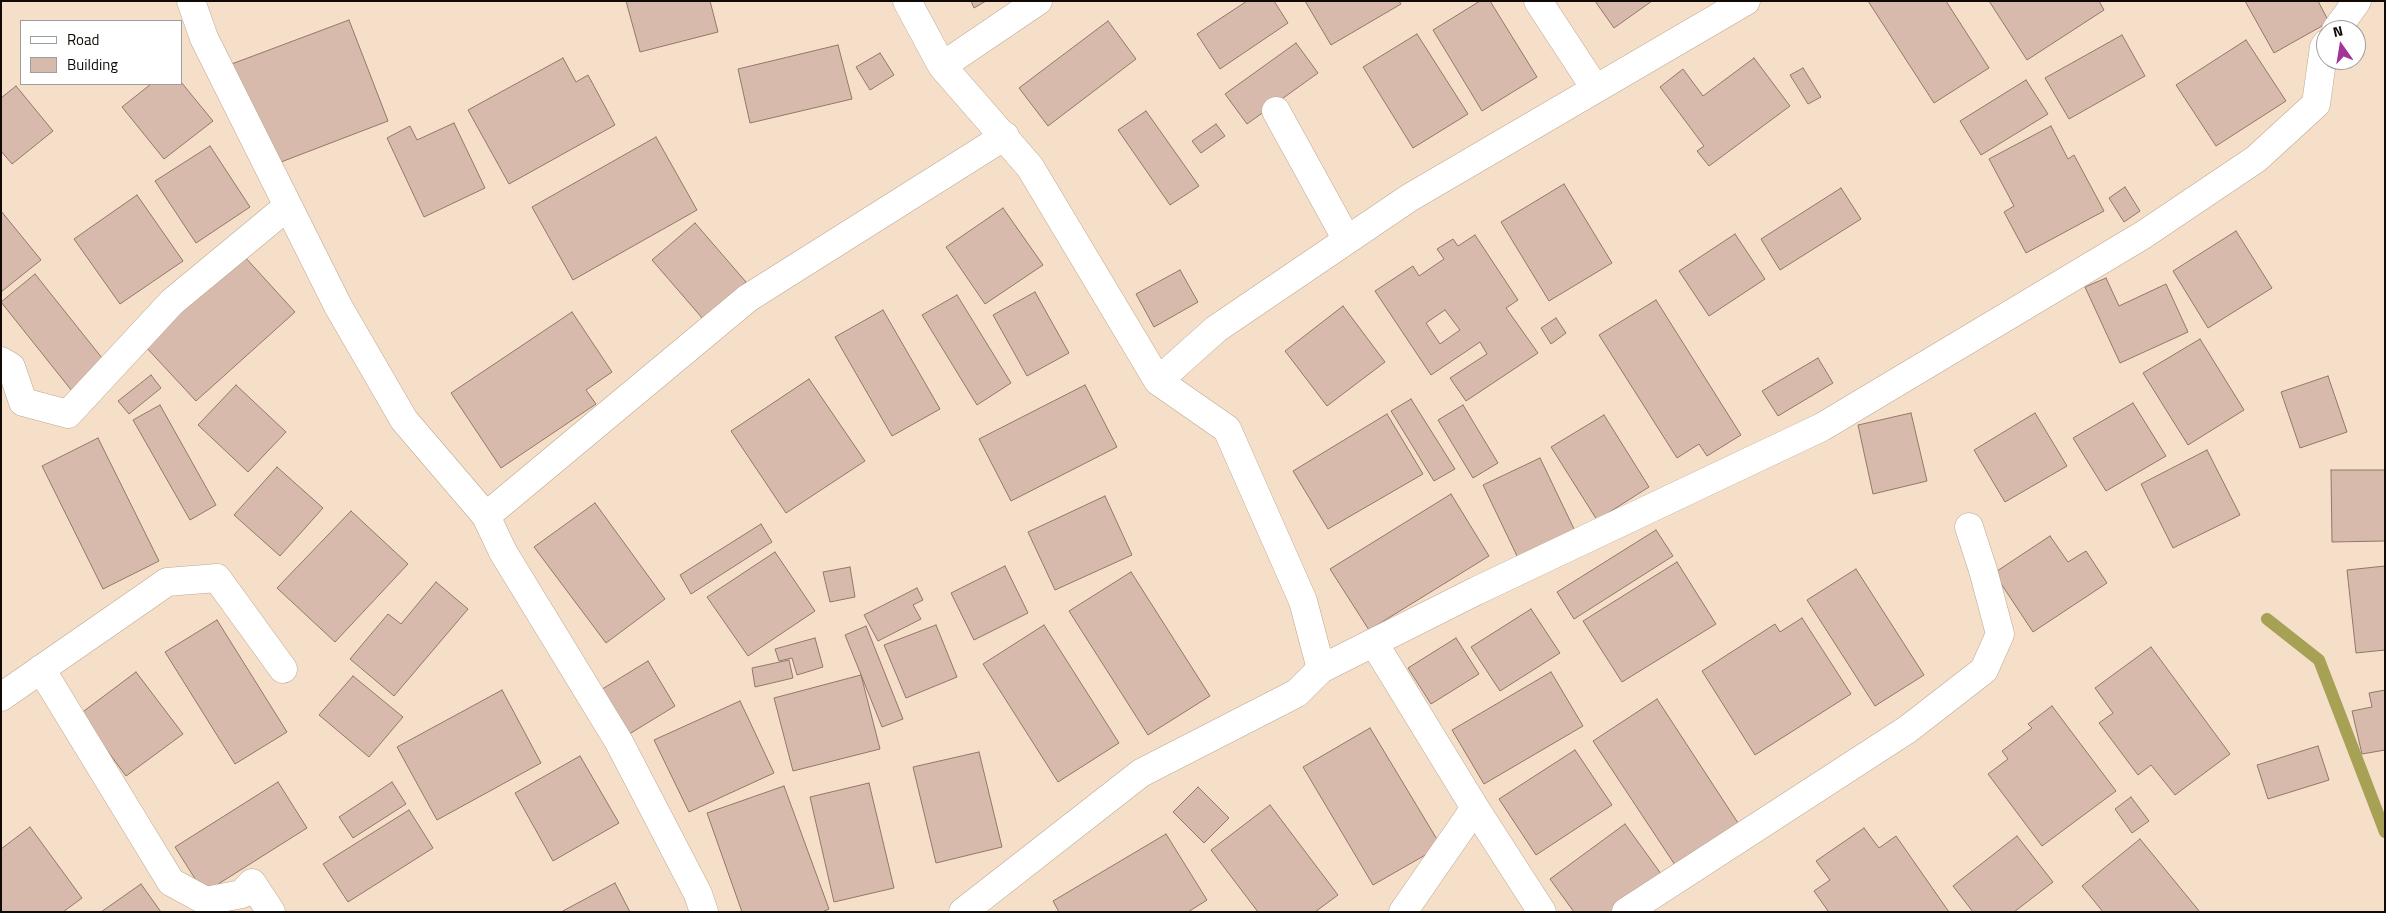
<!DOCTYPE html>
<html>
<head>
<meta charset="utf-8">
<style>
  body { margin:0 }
  #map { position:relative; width:2386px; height:913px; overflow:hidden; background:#f6dfc8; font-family:"Titillium Web",sans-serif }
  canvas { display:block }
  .frame { position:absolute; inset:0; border:2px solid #110a04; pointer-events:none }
  .legend { position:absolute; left:20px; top:20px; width:162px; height:65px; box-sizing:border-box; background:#fff; border:1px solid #a09d9b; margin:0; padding:6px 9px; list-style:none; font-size:15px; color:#110a04 }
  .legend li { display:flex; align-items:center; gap:10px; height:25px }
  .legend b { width:25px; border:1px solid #a09d9b }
  .north { position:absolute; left:2316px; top:20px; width:50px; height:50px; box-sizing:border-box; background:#fff; border:1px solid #a09d9b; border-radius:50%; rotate:347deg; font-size:14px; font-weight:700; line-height:20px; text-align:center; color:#110a04 }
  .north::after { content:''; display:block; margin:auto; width:18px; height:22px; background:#a13697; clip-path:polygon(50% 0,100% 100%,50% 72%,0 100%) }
</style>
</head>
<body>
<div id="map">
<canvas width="2386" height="913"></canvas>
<div class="frame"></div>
<ul class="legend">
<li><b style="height:6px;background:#fff"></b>Road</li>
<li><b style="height:14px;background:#d8baac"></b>Building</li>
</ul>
<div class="north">N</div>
</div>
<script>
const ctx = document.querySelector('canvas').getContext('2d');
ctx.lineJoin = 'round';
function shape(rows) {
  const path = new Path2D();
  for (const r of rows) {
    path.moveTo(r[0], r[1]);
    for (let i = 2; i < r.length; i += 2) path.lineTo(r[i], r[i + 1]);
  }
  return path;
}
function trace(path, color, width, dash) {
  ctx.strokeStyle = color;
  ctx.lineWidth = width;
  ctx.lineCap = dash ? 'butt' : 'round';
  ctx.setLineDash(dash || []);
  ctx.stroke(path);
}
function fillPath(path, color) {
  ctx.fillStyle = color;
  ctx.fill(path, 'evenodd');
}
trace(shape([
  [2267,619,2319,660,2385,832]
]), '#a6a154', 12);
const building = shape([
  [626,1,710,1,718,32,640,52,626,1],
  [971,1,986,1,974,8,971,1],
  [1247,1,1274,1,1288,23,1220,69,1197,34,1247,1],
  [1305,1,1399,1,1401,4,1331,45,1305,1],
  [1480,1,1490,1,1537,77,1482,111,1433,30,1480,1],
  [1595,1,1652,1,1614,28,1595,1],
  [1868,1,1946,1,1989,68,1934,103,1868,1],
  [1989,1,2099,1,2104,10,2027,60,1989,1],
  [2245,1,2318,1,2329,22,2274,53,2245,1],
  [349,20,388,121,268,167,229,65,349,20],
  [1108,21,1136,59,1048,126,1019,88,1108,21],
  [1417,34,1468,114,1413,148,1363,67,1417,34],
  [2122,35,2145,76,2069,119,2045,78,2122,35],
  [2246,40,2286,101,2216,146,2176,85,2246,40],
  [1296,43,1318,73,1247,124,1225,94,1296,43],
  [838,45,852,99,750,123,738,69,838,45],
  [880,53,894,75,870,90,856,67,880,53],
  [563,58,576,82,588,75,615,125,509,184,468,110,563,58],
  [1754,58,1790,106,1709,166,1697,151,1704,146,1660,87,1683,69,1703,96,1754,58],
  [1803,68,1821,97,1808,104,1790,75,1803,68],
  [2026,80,2048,114,1981,155,1960,121,2026,80],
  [181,82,213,121,164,159,122,107,151,84,181,82],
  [16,86,53,131,12,164,1,151,1,98,16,86],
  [1146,111,1199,186,1170,205,1118,130,1146,111],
  [454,123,485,188,424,217,387,138,410,126,417,140,454,123],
  [1216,124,1225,136,1201,153,1192,141,1216,124],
  [2051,126,2068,159,2074,155,2104,211,2026,253,2004,212,2014,206,1989,159,2051,126],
  [656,137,697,210,573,280,532,207,656,137],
  [210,146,250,207,196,243,155,181,210,146],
  [1564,184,1612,263,1549,301,1501,222,1564,184],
  [2125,187,2140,211,2124,222,2109,198,2125,187],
  [1841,188,1861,219,1780,270,1761,239,1841,188],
  [137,195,183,261,120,304,74,239,137,195],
  [1003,208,1043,265,985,304,946,247,1003,208],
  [1,211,41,260,1,292,1,211],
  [695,223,746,282,703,319,652,260,695,223],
  [2236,231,2272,288,2208,328,2173,271,2236,231],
  [1735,234,1765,279,1709,316,1679,271,1735,234],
  [1475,235,1518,300,1506,308,1538,353,1466,401,1450,378,1487,354,1480,342,1431,375,1375,291,1413,266,1419,276,1444,259,1437,249,1453,239,1458,246,1475,235],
  [1445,310,1460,330,1440,344,1426,323,1445,310],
  [244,256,295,312,196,401,144,345,244,256],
  [1180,270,1198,302,1154,327,1136,294,1180,270],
  [35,274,106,363,72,391,1,302,35,274],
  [2106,278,2119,306,2166,284,2188,332,2120,363,2085,287,2106,278],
  [1035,292,1069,353,1027,376,993,315,1035,292],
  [957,295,1011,383,977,405,922,315,957,295],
  [1656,300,1741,435,1707,456,1699,444,1677,458,1599,335,1656,300],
  [1343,306,1385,362,1327,406,1285,351,1343,306],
  [883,310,940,409,892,436,835,337,883,310],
  [572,312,612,372,586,390,596,404,501,468,451,393,572,312],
  [1556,318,1566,333,1551,344,1541,328,1556,318],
  [2200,339,2244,410,2188,445,2143,373,2200,339],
  [1818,358,1833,383,1778,416,1762,391,1818,358],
  [151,375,161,388,129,414,118,401,151,375],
  [2328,376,2347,432,2300,448,2281,392,2328,376],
  [809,379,865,461,786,513,731,431,809,379],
  [236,385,286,432,248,472,198,425,236,385],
  [1085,385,1117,447,1011,501,979,439,1085,385],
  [1411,399,1455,469,1434,481,1391,411,1411,399],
  [2133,403,2166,456,2106,491,2073,438,2133,403],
  [160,405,216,505,190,520,133,420,160,405],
  [1463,405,1498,463,1473,478,1438,420,1463,405],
  [1911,413,1927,481,1873,494,1858,425,1911,413],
  [2035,413,2067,466,2005,502,1974,450,2035,413],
  [1387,414,1423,474,1328,529,1293,471,1387,414],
  [1604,415,1649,487,1597,520,1551,447,1604,415],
  [98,438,159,561,103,589,42,466,98,438],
  [2207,450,2240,515,2173,548,2141,484,2207,450],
  [1540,458,1575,531,1518,558,1483,485,1540,458],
  [277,467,323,508,280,556,234,515,277,467],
  [2331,470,2385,470,2385,541,2332,542,2331,470],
  [1451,494,1489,556,1369,630,1330,569,1451,494],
  [1105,496,1132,555,1055,590,1028,532,1105,496],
  [595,503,665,599,606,643,534,547,595,503],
  [351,511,408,564,335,642,277,588,351,511],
  [761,524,772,542,691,594,680,575,761,524],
  [1656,530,1673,556,1574,619,1557,592,1656,530],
  [2050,536,2068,562,2086,551,2107,583,2033,632,1994,573,2050,536],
  [775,552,815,611,748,656,707,597,775,552],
  [1677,562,1716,624,1622,682,1583,621,1677,562],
  [1005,566,1028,613,974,640,951,593,1005,566],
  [2385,566,2385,650,2356,653,2347,570,2385,566],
  [850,567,855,597,830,602,823,572,850,567],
  [1856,569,1924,675,1875,706,1807,600,1856,569],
  [1131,572,1210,696,1148,735,1069,611,1131,572],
  [436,582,468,609,394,696,350,659,388,614,401,624,436,582],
  [917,588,923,600,913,605,921,619,878,641,864,615,917,588],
  [1531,609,1560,653,1500,691,1471,647,1531,609],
  [1802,618,1851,694,1755,755,1702,671,1775,624,1780,632,1802,618],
  [217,620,287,732,235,764,165,652,217,620],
  [936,625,957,677,906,698,884,645,936,625],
  [1044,625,1119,743,1058,782,983,664,1044,625],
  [866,626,903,719,882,727,845,635,866,626],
  [815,638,823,667,797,675,792,658,779,661,775,649,815,638],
  [1456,638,1479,674,1431,704,1408,668,1456,638],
  [2151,647,2230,754,2175,795,2151,765,2138,775,2099,723,2113,713,2095,688,2151,647],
  [789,660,793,678,755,687,752,668,789,660],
  [648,661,675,706,626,736,599,691,648,661],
  [136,672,183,734,126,776,80,714,136,672],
  [1551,672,1583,726,1484,784,1452,730,1551,672],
  [861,675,880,749,793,771,774,698,861,675],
  [353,676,403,717,369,757,319,715,353,676],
  [502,690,541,763,437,820,397,747,502,690],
  [2385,690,2385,750,2362,754,2352,711,2372,707,2369,693,2385,690],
  [1657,699,1740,826,1677,868,1593,741,1657,699],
  [740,701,774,773,689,812,654,740,740,701],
  [2052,706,2116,791,2042,846,1988,774,2008,759,2002,751,2032,728,2028,724,2052,706],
  [1370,728,1441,846,1373,885,1303,767,1370,728],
  [2318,746,2329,780,2268,799,2257,765,2318,746],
  [1575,750,1612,805,1536,855,1499,799,1575,750],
  [979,752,1002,847,936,863,913,767,979,752],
  [580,756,619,823,553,861,515,793,580,756],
  [278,782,307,828,204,893,175,847,278,782],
  [392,782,406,804,353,838,339,817,392,782],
  [869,783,894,888,834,902,810,797,869,783],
  [784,786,829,909,822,912,742,912,707,813,784,786],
  [1198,787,1229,818,1204,843,1173,812,1198,787],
  [2131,797,2149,821,2132,833,2115,809,2131,797],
  [1270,805,1338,895,1315,912,1258,912,1211,850,1270,805],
  [409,810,433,848,348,902,323,864,409,810],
  [1625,824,1664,878,1618,912,1574,912,1550,879,1625,824],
  [30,827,82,898,63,912,1,912,1,849,30,827],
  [1864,828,1879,848,1896,836,1949,912,1827,912,1828,911,1814,891,1830,880,1816,861,1864,828],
  [1166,834,1207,900,1188,912,1059,912,1053,901,1166,834],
  [2017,836,2053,882,2014,912,1973,912,1953,886,2017,836],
  [2140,839,2200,912,2103,912,2082,886,2140,839],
  [615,883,630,912,561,912,615,883],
  [141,884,161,912,101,912,141,884]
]);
fillPath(building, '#d8baac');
trace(building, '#927769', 1);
const minor = shape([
  [191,1,204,38,338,306,404,420,486,516,503,552,619,742,698,894,704,912],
  [907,1,942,66,1030,167,1158,381,1227,429,1303,601,1321,669],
  [1538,1,1595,88],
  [2336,30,2357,1],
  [942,66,1038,1],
  [1276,111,1347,240],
  [1,361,11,367,23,402,68,414,172,302,288,206],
  [1158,381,1216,329,1409,198,1746,1],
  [486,516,748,298,1005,136],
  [1374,643,1475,808,1403,912],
  [41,669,171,882,206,901,242,894,252,883,271,912],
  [1,697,167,582,217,578,283,669],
  [1475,808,1542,912],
  [963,912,1141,773,1297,693,1321,669,1476,591,1822,427,2143,235,2256,159,2316,104,2324,47,2326,44],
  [1626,912,1908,729,1984,670,2000,634,1983,570,1969,527]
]);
trace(minor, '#bda791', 29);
trace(minor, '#fff', 28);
</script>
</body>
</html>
